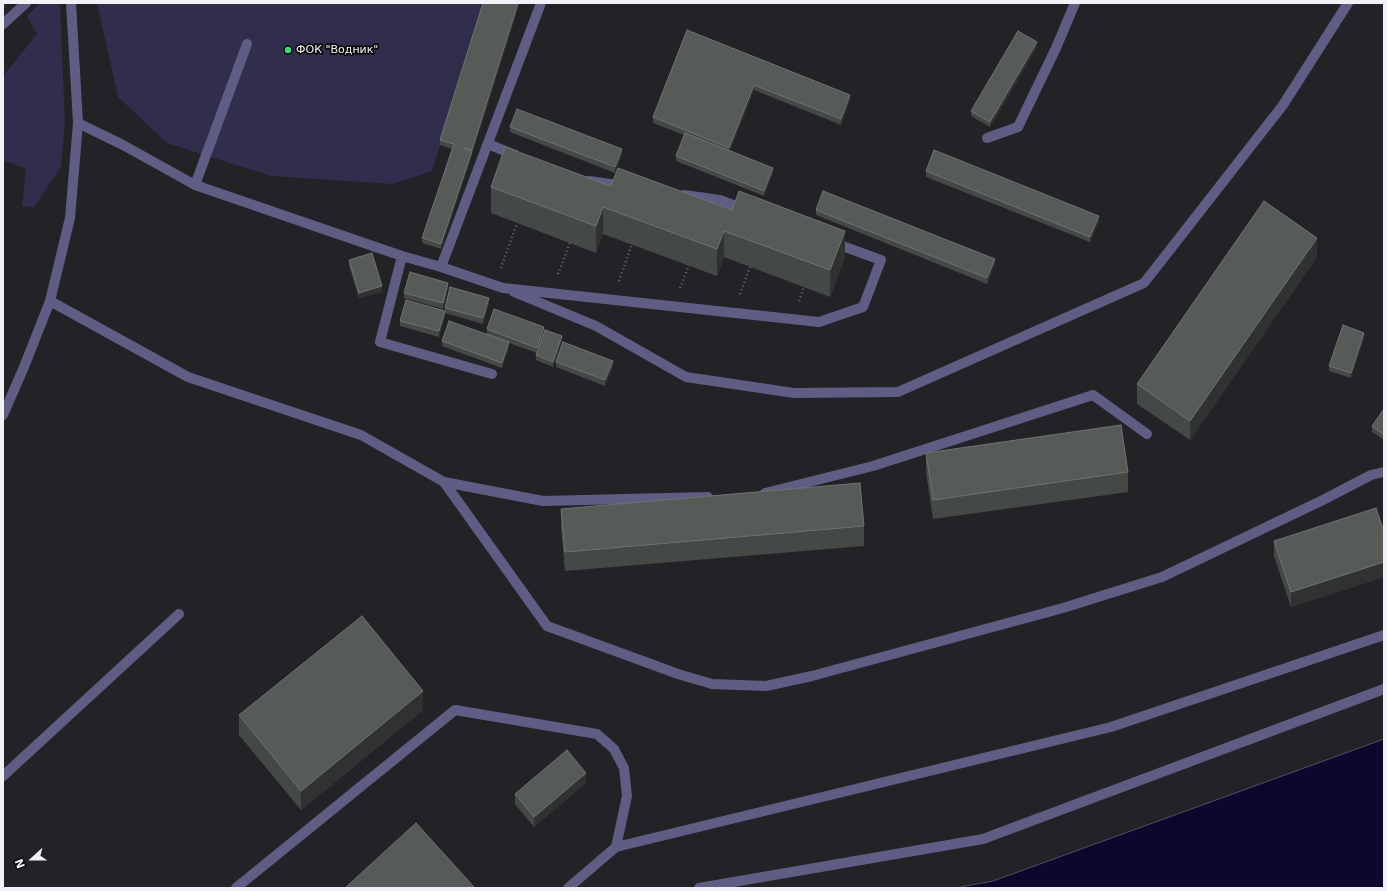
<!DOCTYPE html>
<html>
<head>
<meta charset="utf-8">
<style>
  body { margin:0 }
  #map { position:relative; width:1387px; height:891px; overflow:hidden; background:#222227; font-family:"DejaVu Sans",sans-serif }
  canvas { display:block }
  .frame { position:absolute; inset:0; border:4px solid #f2f2f6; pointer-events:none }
  .north { position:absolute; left:12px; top:839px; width:40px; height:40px; -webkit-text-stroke:3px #0c0c0e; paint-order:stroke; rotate:249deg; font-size:11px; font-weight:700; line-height:16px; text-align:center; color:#f2f2f6 }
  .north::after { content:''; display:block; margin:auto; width:14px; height:18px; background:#f2f2f6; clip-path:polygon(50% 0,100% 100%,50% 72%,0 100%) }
</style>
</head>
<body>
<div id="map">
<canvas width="1387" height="891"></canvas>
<div class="frame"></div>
<div class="north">N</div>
</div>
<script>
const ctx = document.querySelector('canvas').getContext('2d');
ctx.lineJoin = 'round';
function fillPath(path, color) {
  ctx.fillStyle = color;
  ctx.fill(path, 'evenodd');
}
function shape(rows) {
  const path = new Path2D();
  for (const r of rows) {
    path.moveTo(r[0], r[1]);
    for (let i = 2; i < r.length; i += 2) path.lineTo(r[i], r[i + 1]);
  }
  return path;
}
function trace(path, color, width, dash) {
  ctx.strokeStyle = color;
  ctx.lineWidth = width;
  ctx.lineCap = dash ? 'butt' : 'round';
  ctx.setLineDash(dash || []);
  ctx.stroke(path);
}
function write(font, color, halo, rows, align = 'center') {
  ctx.font = font + ' "DejaVu Sans",sans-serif';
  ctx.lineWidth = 3.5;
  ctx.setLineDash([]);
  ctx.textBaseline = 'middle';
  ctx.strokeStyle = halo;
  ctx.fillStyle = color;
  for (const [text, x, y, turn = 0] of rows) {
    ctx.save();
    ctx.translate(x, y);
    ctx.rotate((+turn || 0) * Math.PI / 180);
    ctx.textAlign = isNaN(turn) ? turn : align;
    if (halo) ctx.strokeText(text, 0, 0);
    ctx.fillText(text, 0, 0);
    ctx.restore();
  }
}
fillPath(shape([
  [40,3,60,3,65,122,61,167,34,207,22,206,26,169,3,160,3,75,4,75,37,34,27,16],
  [97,3,485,3,432,171,393,184,271,176,167,143,118,97]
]), '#302e4c');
const water = shape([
  [1384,739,1384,888,955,888,993,881,1384,739]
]);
fillPath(water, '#0f062e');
trace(water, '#534d6a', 1);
trace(shape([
  [501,268,517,223],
  [558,274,570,243],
  [619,281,632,244],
  [680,288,689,265],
  [740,294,750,267],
  [799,301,804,287]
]), '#68686d', 2.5, [1, 3]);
trace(shape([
  [3,24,26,3],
  [78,123,123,145,195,185,402,256,441,267,503,288,819,322,863,307,881,260,834,243],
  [987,138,1018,127,1056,48,1075,3],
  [488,144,515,155],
  [589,181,624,186],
  [195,185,247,44],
  [684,195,720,200,746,210],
  [402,256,380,342,492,374],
  [441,267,541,3],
  [514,292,596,326,686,377,794,393,898,392,1144,283,1283,105,1348,3],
  [50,301,188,377,361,435,444,482,547,626,678,674,712,684,766,686,812,676,1063,608,1162,577,1323,500,1371,475,1384,472],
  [3,415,24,367,50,301,70,218,78,123,71,3],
  [444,482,543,501,708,497],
  [765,493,873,466,1093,395,1147,434],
  [3,776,179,614],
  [236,888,455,710,597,734,614,749,624,768,627,796,616,847],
  [568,888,616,847,1111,727,1384,635],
  [699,888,983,839,1384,689]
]), '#5f5d83', 10);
fillPath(shape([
  [483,3,472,155,441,249,422,243,422,238,452,149,440,145,440,140],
  [687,30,850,101,841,125,754,90,730,150,773,173,764,196,676,161,676,156,684,135,653,123,653,117],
  [1037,47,990,127,971,116,971,111],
  [510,127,622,155,615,173,510,132],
  [926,171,1099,221,1090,242,926,177],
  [611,186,845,257,830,297,724,257,717,276,603,234,596,253,491,213,491,187],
  [816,210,995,264,987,284,816,215],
  [1317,257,1190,440,1137,404,1137,384],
  [349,260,382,292,359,298,349,265],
  [448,288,443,309,404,298,404,293],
  [489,303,483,324,445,313,445,308],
  [445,316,439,337,400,326,400,321],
  [487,329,544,333,562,342,553,367,536,360,536,355,537,353,509,343,509,348,502,368,442,346,442,341,487,334],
  [1364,338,1351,378,1329,371,1329,366],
  [556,362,613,366,605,386,556,367],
  [1384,409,1384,440,1372,432,1372,426],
  [926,453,1128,472,1128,492,933,519,926,473],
  [561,509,864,526,864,546,565,571,561,528],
  [1384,532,1384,577,1291,607,1274,556,1274,541],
  [423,710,301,810,239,735,239,715],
  [586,783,534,827,515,804,515,794]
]), '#444945');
fillPath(shape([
  [3,3,9,3,3,9],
  [518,3,520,3,472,155,472,150],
  [1037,42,1037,47,990,127,990,122],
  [754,85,754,90,729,153,729,148],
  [850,95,850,101,841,125,841,119],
  [622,149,622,155,615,173,615,167],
  [472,151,472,156,441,249,441,244],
  [773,168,773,173,764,196,764,191],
  [603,207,603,234,596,253,596,226],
  [1099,216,1099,221,1090,242,1090,237],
  [724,231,724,257,717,276,717,249],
  [845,231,845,257,830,297,830,270],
  [1317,238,1317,257,1190,440,1190,421],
  [995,259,995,264,987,284,987,278],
  [448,283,448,288,443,309,443,303],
  [382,286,382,292,359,298,359,293],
  [489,298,489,303,483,324,483,318],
  [445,311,445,316,439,337,439,331],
  [544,327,544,333,537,353,537,348],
  [1364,333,1364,338,1351,378,1351,373],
  [562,336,562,342,553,367,553,362],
  [509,342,509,348,502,368,502,363],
  [613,361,613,366,605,386,605,380],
  [1384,562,1384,577,1291,607,1291,592],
  [423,691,423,710,301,810,301,791],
  [586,773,586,783,534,827,534,817]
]), '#2f3231');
const building = shape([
  [483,3,518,3,472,150,464,148,472,151,441,244,422,238,454,144,440,140,483,3],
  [687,30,850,95,841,119,754,85,729,148,653,117,687,30],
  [1018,31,1037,42,990,122,971,111,1018,31],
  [517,109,622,149,615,167,510,127,517,109],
  [685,133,773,168,764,191,676,156,685,133],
  [505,147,611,186,618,168,732,210,739,191,845,231,830,270,724,231,717,249,603,207,596,226,491,187,505,147],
  [934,150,1099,216,1090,237,926,171,934,150],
  [823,191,995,259,987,278,816,210,823,191],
  [1264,201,1317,238,1190,421,1137,384,1264,201],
  [372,253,382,286,359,293,349,260,372,253],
  [410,272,448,283,443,303,404,293,410,272],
  [450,287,489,298,483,318,445,308,450,287],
  [406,300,445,311,439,331,400,321,406,300],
  [494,309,544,327,537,348,487,329,494,309],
  [449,321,509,342,502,363,442,341,449,321],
  [1343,325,1364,333,1351,373,1329,366,1343,325],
  [545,330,562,336,553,362,536,355,545,330],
  [563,342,613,361,605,380,556,362,563,342],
  [1384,409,1384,435,1372,426,1384,409],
  [1121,425,1128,472,933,500,926,453,1121,425],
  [860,483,864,526,565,552,561,509,860,483],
  [1376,508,1384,532,1384,562,1291,592,1274,541,1376,508],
  [362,616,423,691,301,791,239,715,362,616],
  [567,750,586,773,534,817,515,794,567,750],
  [416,823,474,887,473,888,345,888,416,823]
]);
fillPath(building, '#575b58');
trace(building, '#6f7371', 1);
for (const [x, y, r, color] of [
  [288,50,4,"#46d77a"]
]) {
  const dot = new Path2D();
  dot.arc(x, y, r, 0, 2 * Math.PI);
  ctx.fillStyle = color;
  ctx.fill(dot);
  trace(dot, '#0c0c0e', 1.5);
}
write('11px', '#f2f2f6', '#0c0c0e', [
  ["ФОК \"Водник\"",296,50]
], 'left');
</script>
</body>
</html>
